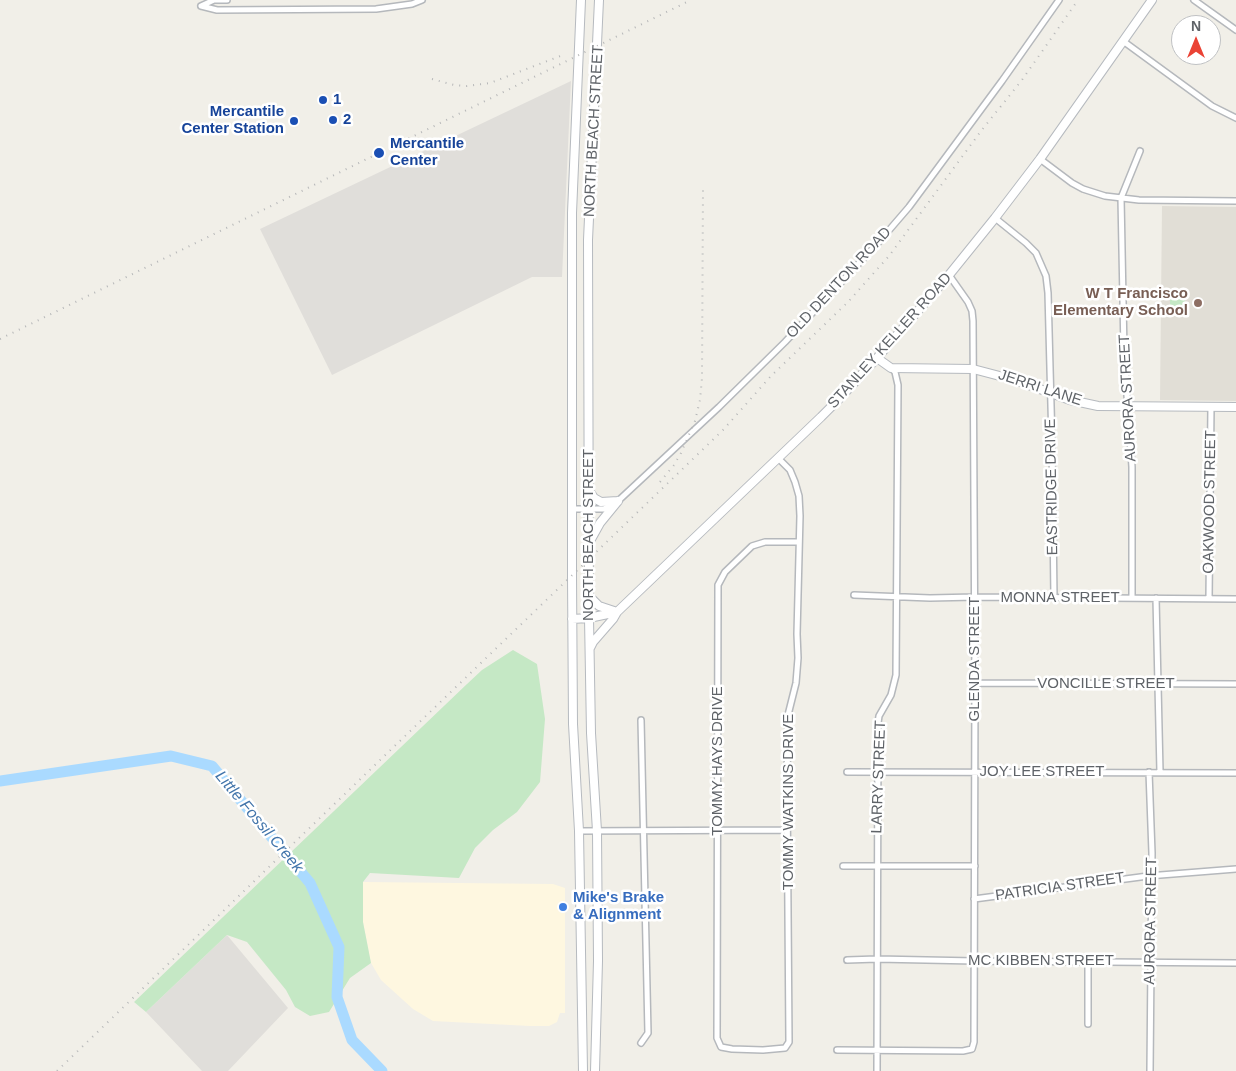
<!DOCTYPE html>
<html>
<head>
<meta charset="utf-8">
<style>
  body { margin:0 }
  #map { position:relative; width:1236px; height:1071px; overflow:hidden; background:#f1efe8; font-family:Helvetica,sans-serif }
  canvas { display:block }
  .north { position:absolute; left:1171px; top:15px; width:50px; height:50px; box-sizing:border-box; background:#fff; border:1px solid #bfc1c3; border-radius:50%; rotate:0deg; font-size:14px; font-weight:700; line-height:20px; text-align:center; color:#5f6368 }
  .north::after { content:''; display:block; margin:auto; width:18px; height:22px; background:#ea4335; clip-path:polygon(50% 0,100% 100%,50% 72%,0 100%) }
</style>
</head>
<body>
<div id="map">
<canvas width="1236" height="1071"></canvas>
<div class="north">N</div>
</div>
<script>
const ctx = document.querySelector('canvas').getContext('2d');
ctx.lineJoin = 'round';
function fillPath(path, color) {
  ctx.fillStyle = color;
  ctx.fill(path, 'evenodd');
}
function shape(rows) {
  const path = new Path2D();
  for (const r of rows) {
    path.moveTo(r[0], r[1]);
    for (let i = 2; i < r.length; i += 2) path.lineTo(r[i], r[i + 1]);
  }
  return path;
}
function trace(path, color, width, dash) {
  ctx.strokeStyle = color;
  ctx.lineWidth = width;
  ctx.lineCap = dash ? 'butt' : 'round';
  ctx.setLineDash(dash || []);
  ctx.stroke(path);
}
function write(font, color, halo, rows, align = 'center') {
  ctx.font = font + ' Helvetica,sans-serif';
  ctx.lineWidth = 5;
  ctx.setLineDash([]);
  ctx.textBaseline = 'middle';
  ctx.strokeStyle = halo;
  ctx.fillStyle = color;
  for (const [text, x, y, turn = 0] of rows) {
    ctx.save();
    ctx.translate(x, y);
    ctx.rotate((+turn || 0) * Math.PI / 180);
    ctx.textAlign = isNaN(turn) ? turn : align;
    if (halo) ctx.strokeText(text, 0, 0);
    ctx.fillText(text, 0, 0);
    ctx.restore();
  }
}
fillPath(shape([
  [363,882,553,884,565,888,565,1013,560,1013,557,1022,549,1026,530,1026,433,1021,413,1009,381,980,371,963,363,922]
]), '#fef7e0');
fillPath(shape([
  [571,81,562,277,532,277,332,375,260,229],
  [227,935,288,1008,228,1071,202,1071,146,1012]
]), '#e0deda');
fillPath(shape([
  [1162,206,1236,207,1236,401,1160,400]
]), '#e1ded6');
fillPath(shape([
  [1170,292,1185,292,1185,307,1170,307],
  [513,650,537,664,545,719,540,782,517,812,493,830,475,848,459,878,370,873,363,882,363,922,371,963,350,978,329,1012,310,1016,295,1007,286,990,247,942,227,935,146,1012,134,1002,467,684,482,670]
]), '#c5e8c5');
trace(shape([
  [0,781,171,756,212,766,310,883,339,947,337,997,352,1040,382,1071]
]), '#aadaff', 11);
const street = shape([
  [1194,0,1236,30],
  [201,6,217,10,376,9,412,4,422,0],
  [201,6,214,0,227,0],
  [1123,41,1212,106,1236,118],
  [1040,159,1072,183,1083,189,1105,196,1139,200,1236,201],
  [995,218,1026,243,1036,253,1046,276,1048,293,1052,443,1054,598],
  [778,458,790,470,795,482,799,496,800,516,797,634,798,658,796,683,788,715,787,784,789,1042,785,1048,763,1050,732,1049,721,1047,717,1038,718,585,725,572,752,546,765,542,799,542],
  [572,509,604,509,618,501,719,407,785,342,878,243,909,207,1002,81,1059,0],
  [854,595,930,598,975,597,1236,599],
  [1132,598,1132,467,1124,352,1121,198,1140,151],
  [1156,598,1160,772],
  [1209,599,1211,406],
  [975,683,1236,684],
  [641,720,648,1033,641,1043],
  [847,772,1236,773],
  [1149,772,1152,853,1150,1071],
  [579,831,787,830],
  [843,866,975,866],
  [974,899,1148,876,1236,869],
  [847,960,877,959,975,961,1236,963],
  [1088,1024,1088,961],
  [837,1050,963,1051,972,1049,974,1042,975,683,973,321,972,311,968,302,949,275],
  [877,1071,878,723,879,716,891,695,896,675,898,385,895,372,891,368]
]);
const secondary = shape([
  [581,0,572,213,572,576,573,724,579,831,583,1071],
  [877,358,891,368,973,369,1015,380,1070,400,1098,406,1236,407],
  [590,492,594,498,601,502,618,501],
  [590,541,600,523,618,501],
  [589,596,599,606,617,612,613,619,593,642,590,648],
  [572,619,589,618,617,612,821,417,838,400,877,358,949,275,995,218,1040,159,1152,0],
  [595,1071,598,961,597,831,591,733,589,618,588,240,599,0]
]);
trace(street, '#b5b8bc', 8);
trace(secondary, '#b6babf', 10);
trace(street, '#fff', 5);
trace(secondary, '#fff', 8);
trace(shape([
  [432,79,454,85,467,86,490,83,563,55],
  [0,339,691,0],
  [660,482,674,465,681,453,695,421,700,400,702,378,703,188],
  [57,1071,723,430,771,376,848,302,889,256,981,131,1022,80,1078,0]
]), '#b6b7b8', 2, [1, 6]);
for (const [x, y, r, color] of [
  [323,100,5,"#1a4fb4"],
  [333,120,5,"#1a4fb4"],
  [294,121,5,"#1a4fb4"],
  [379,153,6,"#1a4fb4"],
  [1198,303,5,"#8d6e63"],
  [563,907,5,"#3f7fe0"]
]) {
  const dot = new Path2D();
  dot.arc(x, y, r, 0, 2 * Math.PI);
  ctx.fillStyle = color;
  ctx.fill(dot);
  trace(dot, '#fff', 2);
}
write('bold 15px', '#164399', '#fff', [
  ["1",333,100],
  ["Mercantile",284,112,"right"],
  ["Center Station",284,129,"right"],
  ["2",343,120],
  ["Mercantile",390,144],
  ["Center",390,161]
], 'left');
write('15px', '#5f6368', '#fff', [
  ["NORTH BEACH STREET",594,131,-87],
  ["OLD DENTON ROAD",839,283,-47],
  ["STANLEY KELLER ROAD",890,341,-48],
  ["JERRI LANE",1040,388,18],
  ["AURORA STREET",1128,398,-93],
  ["EASTRIDGE DRIVE",1052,487,-91],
  ["OAKWOOD STREET",1210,502,-89],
  ["NORTH BEACH STREET",589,535,-90],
  ["MONNA STREET",1060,598],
  ["GLENDA STREET",975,659,-90],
  ["VONCILLE STREET",1106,684],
  ["TOMMY HAYS DRIVE",718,761,-90],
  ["JOY LEE STREET",1042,772],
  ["LARRY STREET",879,777,-88],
  ["TOMMY WATKINS DRIVE",789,802,-90],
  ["PATRICIA STREET",1060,887,-8],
  ["AURORA STREET",1151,921,-89],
  ["MC KIBBEN STREET",1041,961]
]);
write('bold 15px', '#785e54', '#fff', [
  ["W T Francisco",1188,294],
  ["Elementary School",1188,311]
], 'right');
write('bold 15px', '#366cbe', '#fff', [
  ["Mike's Brake",573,898],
  ["& Alignment",573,915]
], 'left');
write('italic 16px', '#4174aa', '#fff', [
  ["Little Fossil Creek",259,822,50]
]);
</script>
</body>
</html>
